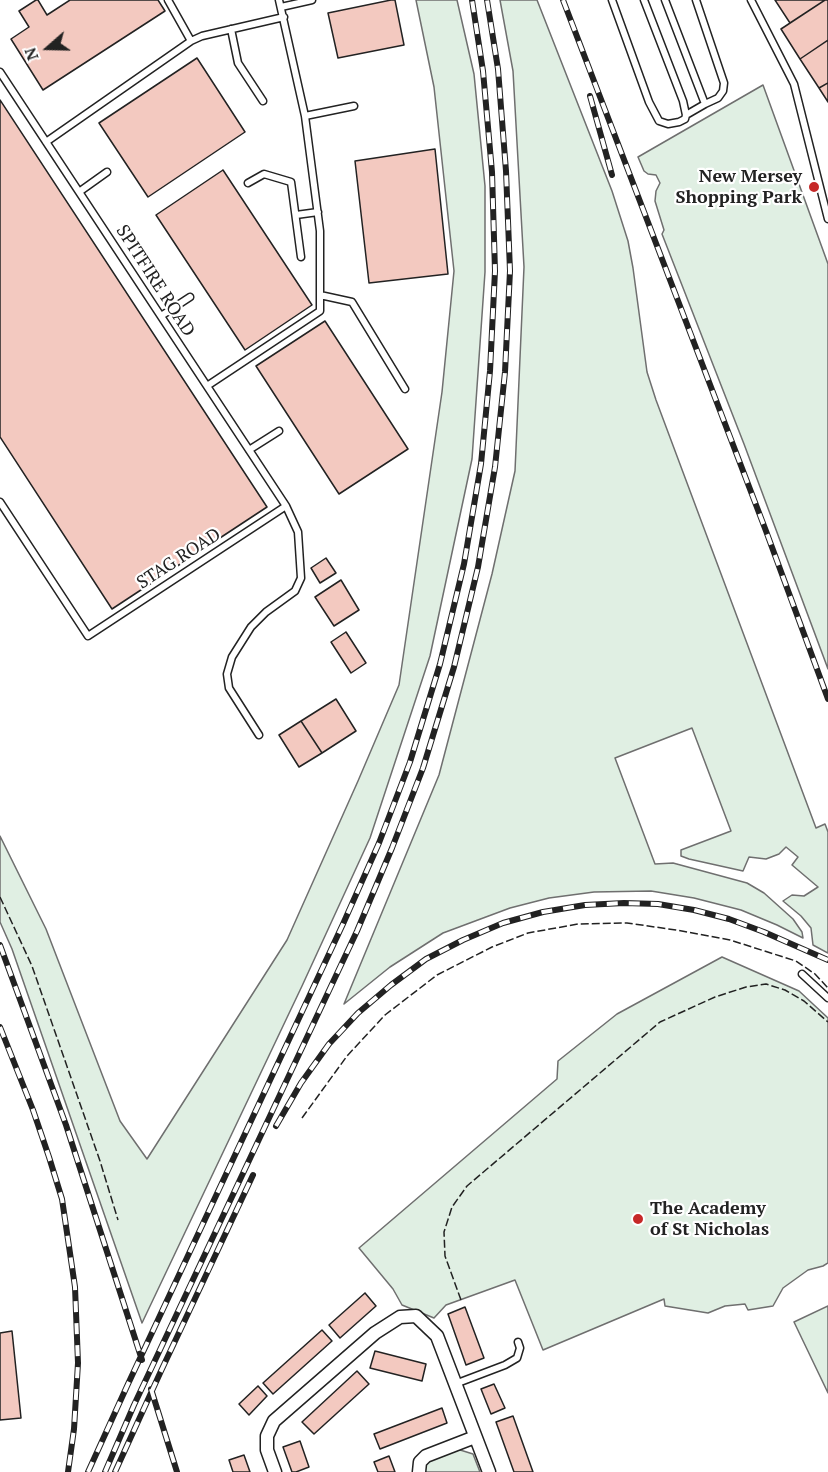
<!DOCTYPE html>
<html>
<head>
<meta charset="utf-8">
<style>
  body { margin:0 }
  #map { position:relative; width:828px; height:1472px; overflow:hidden; background:#fff; font-family:"PT Serif",serif }
  canvas { display:block }
  .north { position:absolute; left:18px; top:18px; width:60px; height:60px; -webkit-text-stroke:4px #fff; paint-order:stroke; rotate:250deg; font-size:16px; font-weight:700; line-height:24px; text-align:center; color:#222 }
  .north::after { content:''; display:block; margin:auto; width:21px; height:27px; background:#222; clip-path:polygon(50% 0,100% 100%,50% 72%,0 100%) }
</style>
</head>
<body>
<div id="map">
<canvas width="828" height="1472"></canvas>
<div class="north">N</div>
</div>
<script>
const ctx = document.querySelector('canvas').getContext('2d');
ctx.lineJoin = 'round';
function fillPath(path, color) {
  ctx.fillStyle = color;
  ctx.fill(path, 'evenodd');
}
function shape(rows) {
  const path = new Path2D();
  for (const r of rows) {
    path.moveTo(r[0], r[1]);
    for (let i = 2; i < r.length; i += 2) path.lineTo(r[i], r[i + 1]);
  }
  return path;
}
function trace(path, color, width, dash) {
  ctx.strokeStyle = color;
  ctx.lineWidth = width;
  ctx.lineCap = dash ? 'butt' : 'round';
  ctx.setLineDash(dash || []);
  ctx.stroke(path);
}
function write(font, color, halo, rows, align = 'center') {
  ctx.font = font + ' "PT Serif",serif';
  ctx.lineWidth = 4.5;
  ctx.setLineDash([]);
  ctx.textBaseline = 'middle';
  ctx.strokeStyle = halo;
  ctx.fillStyle = color;
  for (const [text, x, y, turn = 0] of rows) {
    ctx.save();
    ctx.translate(x, y);
    ctx.rotate((+turn || 0) * Math.PI / 180);
    ctx.textAlign = isNaN(turn) ? turn : align;
    if (halo) ctx.strokeText(text, 0, 0);
    ctx.fillText(text, 0, 0);
    ctx.restore();
  }
}
const green = shape([
  [416,0,457,0,474,74,485,186,485,272,472,459,430,656,370,838,302,986,142,1323,12,949,0,922,0,836,46,929,120,1121,147,1159,287,940,358,781,399,685,442,392,454,271,434,87,416,0],
  [500,0,537,0,612,191,628,241,633,268,647,372,656,400,816,828,825,824,828,832,828,953,813,945,811,928,801,916,783,901,792,895,804,896,818,887,792,865,798,857,786,847,779,854,766,859,749,857,743,871,689,859,681,856,681,850,731,831,692,728,615,758,655,864,673,863,747,883,764,893,793,919,802,932,803,938,777,925,741,910,694,898,651,891,594,892,549,898,510,908,443,933,390,967,344,1004,439,775,492,574,515,471,524,267,513,71,500,0],
  [763,85,828,264,828,669,744,444,662,234,664,230,655,201,656,191,660,183,656,175,648,174,644,171,638,157,763,85],
  [722,957,799,991,828,1018,828,1263,823,1266,808,1270,783,1288,773,1306,748,1310,745,1304,725,1306,708,1313,665,1306,664,1299,543,1350,515,1280,446,1305,434,1318,402,1305,393,1289,359,1248,557,1079,558,1061,617,1014,722,957],
  [828,1306,828,1393,794,1322,828,1306],
  [457,1449,473,1454,480,1472,423,1472,425,1464,430,1459,457,1449]
]);
fillPath(green, '#e0efe3');
trace(green, '#6f6f6f', 1.5);
const building = shape([
  [36,0,38,0,47,15,70,0,158,0,165,11,43,90,11,39,29,27,19,11,36,0],
  [391,0,395,0,404,45,338,58,328,13,391,0],
  [775,0,825,0,790,23,775,0],
  [825,0,828,0,828,40,800,59,781,29,825,0],
  [828,40,828,83,819,88,800,59,828,40],
  [197,58,245,132,148,197,99,123,197,58],
  [828,83,828,102,819,88,828,83],
  [0,100,267,507,112,609,0,437,0,100],
  [435,149,448,274,369,283,355,161,435,149],
  [223,170,312,305,245,350,156,215,223,170],
  [325,321,408,449,339,494,256,366,325,321],
  [326,558,336,573,320,583,311,568,326,558],
  [341,580,359,610,334,626,315,597,341,580],
  [346,632,366,663,351,673,331,642,346,632],
  [336,699,356,731,322,753,301,721,336,699],
  [301,721,322,753,299,767,279,735,301,721],
  [365,1293,376,1306,340,1338,329,1325,365,1293],
  [465,1307,484,1358,466,1365,448,1314,465,1307],
  [322,1330,332,1341,273,1394,263,1383,322,1330],
  [12,1331,21,1418,0,1420,0,1333,12,1331],
  [375,1351,426,1364,422,1381,370,1368,375,1351],
  [357,1371,369,1384,314,1434,302,1422,357,1371],
  [494,1384,505,1408,491,1414,481,1389,494,1384],
  [258,1386,267,1396,249,1415,239,1404,258,1386],
  [442,1408,447,1423,380,1449,374,1434,442,1408],
  [513,1416,533,1472,514,1472,496,1422,513,1416],
  [300,1441,309,1467,296,1472,292,1472,283,1447,300,1441],
  [244,1455,250,1472,233,1472,229,1460,244,1455],
  [389,1456,395,1472,378,1472,374,1462,389,1456]
]);
fillPath(building, '#f3c9c0');
trace(building, '#222', 1.5);
const lane = shape([
  [168,0,191,41],
  [612,0,649,102,659,121,668,124,679,122,685,119,686,115,705,104,665,0],
  [644,0,683,101,686,115],
  [696,0,724,83,723,91,718,98,705,104],
  [751,0,794,84,828,219],
  [281,7,312,0],
  [231,29,238,63,263,101],
  [0,72,286,506,298,532,301,578,295,591,266,612,251,627,232,657,227,674,229,688,259,735],
  [305,116,354,106],
  [46,142,191,41,202,36,284,17],
  [248,183,264,174,291,182,301,257],
  [79,192,107,172],
  [296,215,318,212],
  [320,295,352,302,405,389],
  [161,316,190,297],
  [207,386,320,311,320,231,305,116,279,0],
  [249,450,279,431],
  [0,502,88,636,286,506],
  [802,974,828,998],
  [455,1384,505,1365,517,1358,520,1348,518,1342]
]);
const street = shape([
  [275,1472,267,1450,267,1436,274,1421,375,1333,400,1317,416,1316,437,1336,489,1472],
  [419,1472,420,1462,426,1456,475,1437]
]);
trace(lane, '#222', 9);
trace(street, '#222', 15);
trace(lane, '#fff', 6);
trace(street, '#fff', 12);
const rail = shape([
  [563,0,766,531,828,699],
  [590,96,612,175],
  [0,945,66,1125,142,1360],
  [0,1027,33,1110,49,1157,62,1199,75,1287,78,1363,74,1429,68,1472],
  [276,1126,301,1083,329,1044,358,1013,391,985,426,959,463,940,503,923,543,912,585,905,624,903,658,904,694,910,729,919,764,932,828,960],
  [151,1389,177,1472],
  [88,1472,128,1384,343,924,379,843,410,762,440,664,464,564,481,464,490,371,495,271,492,172,483,71,472,0],
  [105,1472,134,1405,357,931,392,848,423,768,454,667,478,567,495,467,505,372,510,271,506,171,498,69,487,0],
  [115,1472,161,1371,253,1175]
]);
trace(rail, '#222', 6);
trace(rail, '#fff', 4, [11]);
trace(shape([
  [0,897,32,966,100,1161,118,1220],
  [302,1118,347,1056,385,1015,437,975,492,947,528,933,578,924,627,923,676,930,730,940,796,961,815,974,828,988],
  [461,1300,445,1256,444,1232,452,1207,467,1186,660,1022,715,997,746,987,766,984,785,990,804,1001,828,1022]
]), '#222', 1.5, [8, 3]);
for (const [x, y, r, color] of [
  [814,187,6,"#c62828"],
  [638,1219,6,"#c62828"]
]) {
  const dot = new Path2D();
  dot.arc(x, y, r, 0, 2 * Math.PI);
  ctx.fillStyle = color;
  ctx.fill(dot);
  trace(dot, '#fff', 2);
}
write('bold 18px', '#222', '#fff', [
  ["New Mersey",802,177],
  ["Shopping Park",802,198],
  ["The Academy",650,1209,"left"],
  ["of St Nicholas",650,1230,"left"]
], 'right');
write('18px', '#222', '#fff', [
  ["SPITFIRE ROAD",155,281,57],
  ["STAG ROAD",179,559,-33]
]);
</script>
</body>
</html>
